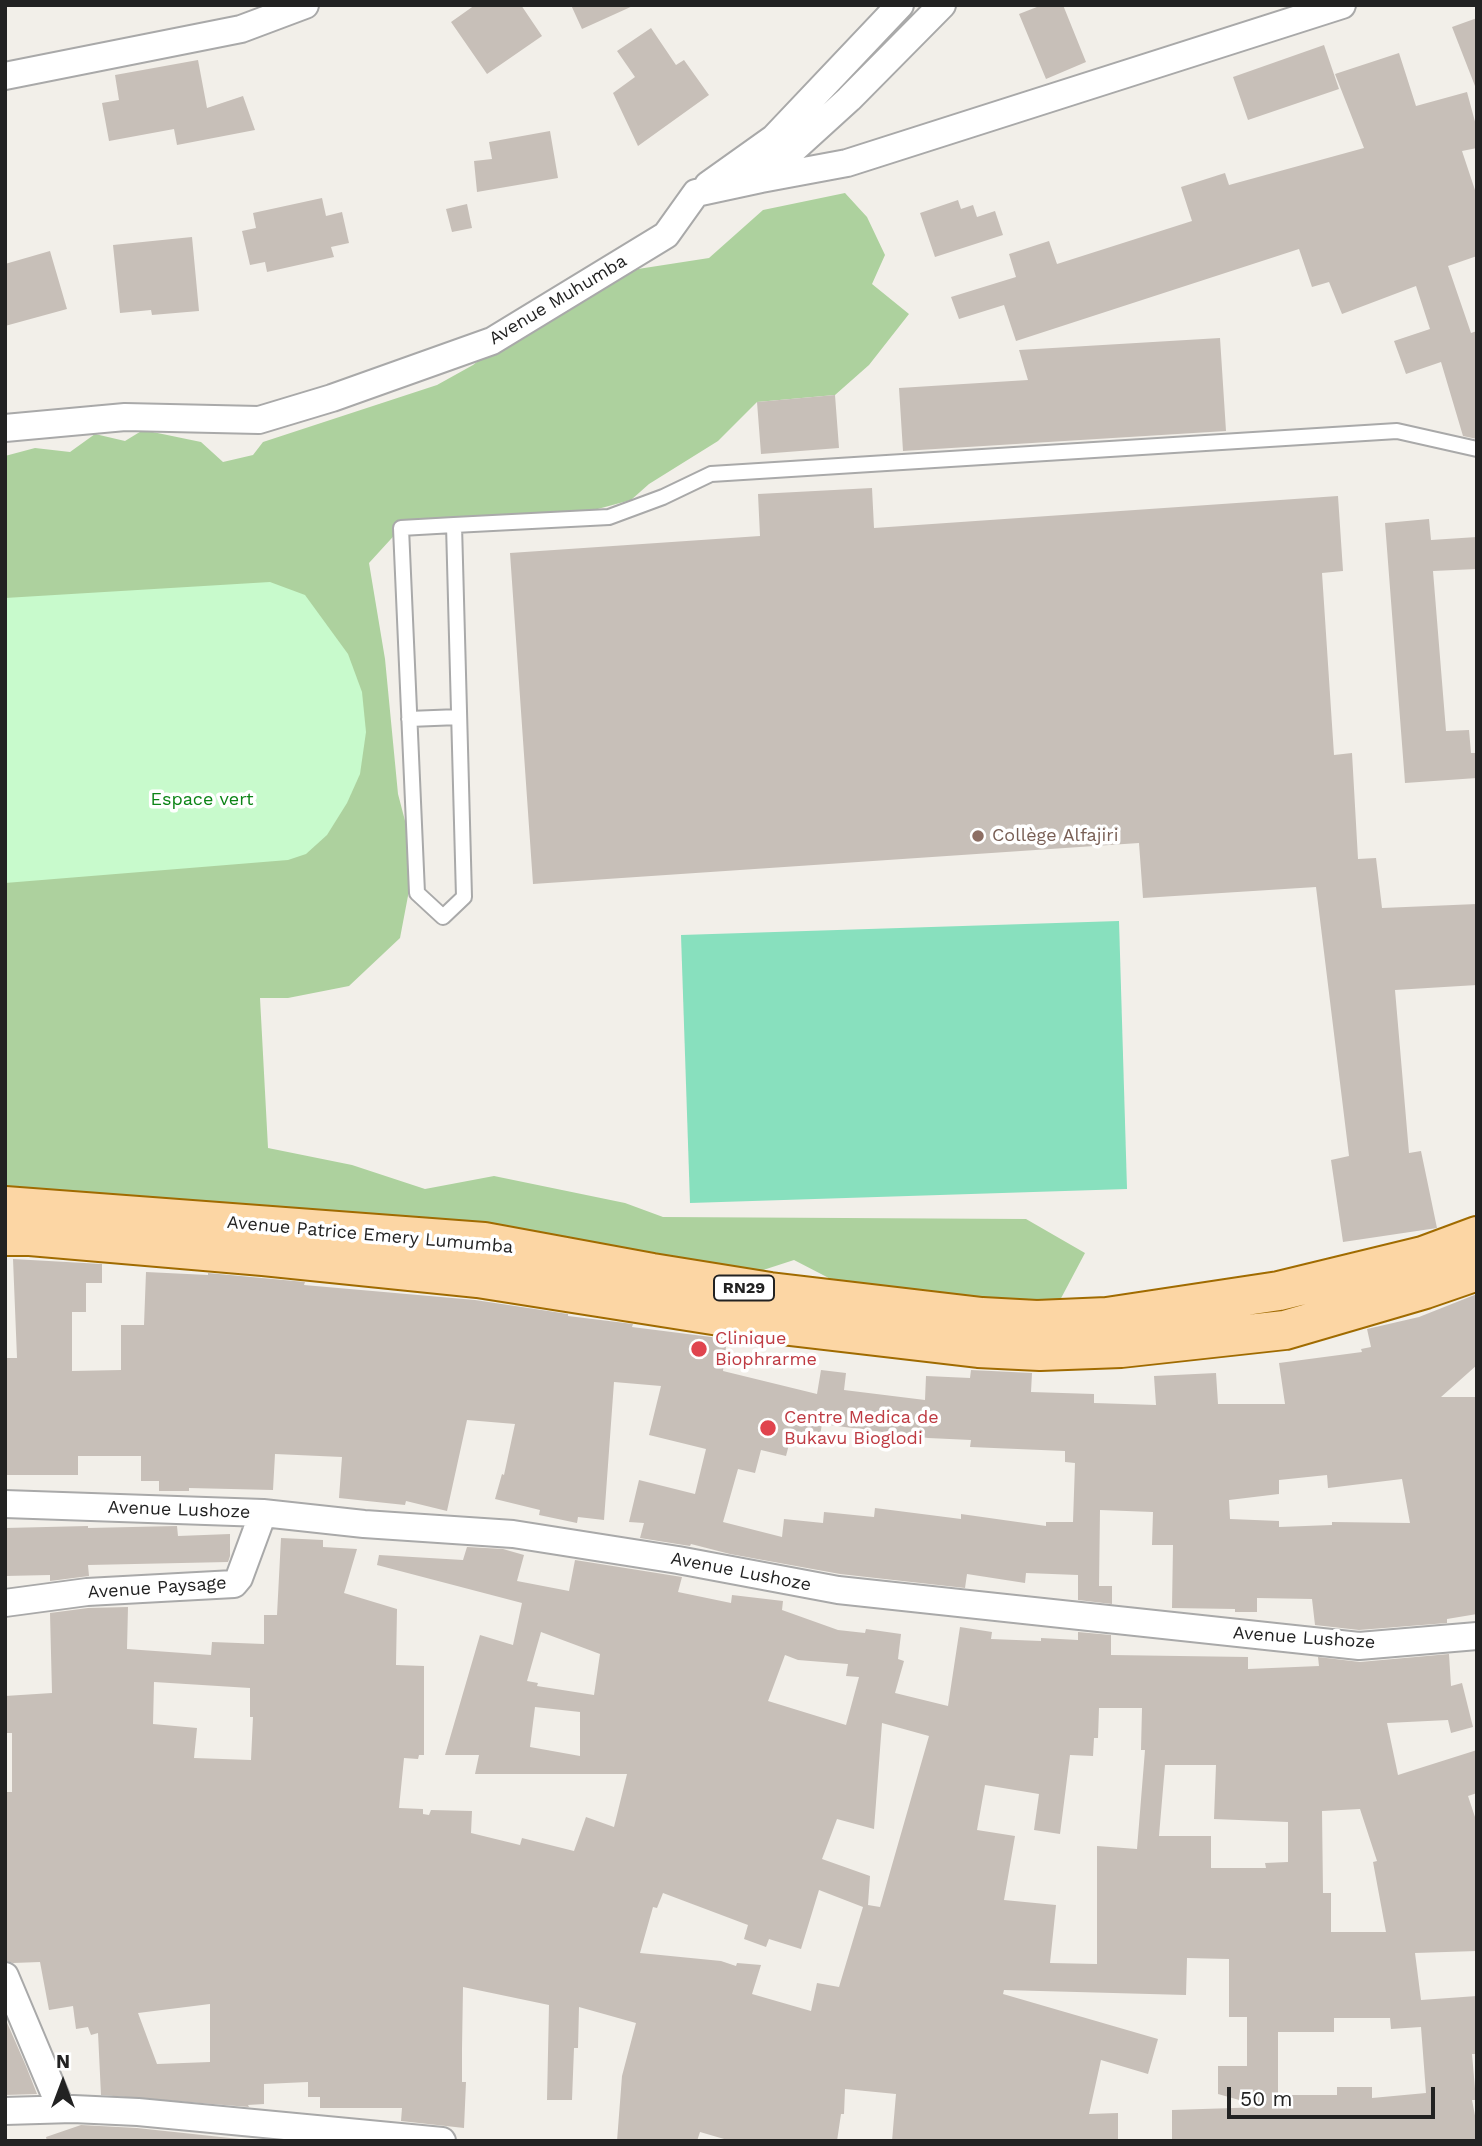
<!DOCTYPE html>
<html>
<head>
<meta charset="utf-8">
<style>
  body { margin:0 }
  #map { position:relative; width:1482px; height:2146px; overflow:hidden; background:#f2efe9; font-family:"Work Sans",sans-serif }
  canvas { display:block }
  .frame { position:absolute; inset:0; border:7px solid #222; pointer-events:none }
  .north { position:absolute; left:28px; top:2048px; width:70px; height:70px; -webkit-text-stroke:5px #fff; paint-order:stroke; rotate:0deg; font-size:19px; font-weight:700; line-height:28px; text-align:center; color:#222 }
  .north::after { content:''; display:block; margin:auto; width:24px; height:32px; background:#222; clip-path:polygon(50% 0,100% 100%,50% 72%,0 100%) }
  .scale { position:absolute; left:1227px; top:2087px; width:208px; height:32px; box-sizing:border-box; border:4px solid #222; border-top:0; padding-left:9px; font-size:21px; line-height:24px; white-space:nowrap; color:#222; -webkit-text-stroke:5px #fff; paint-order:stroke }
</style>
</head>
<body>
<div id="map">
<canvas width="1482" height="2146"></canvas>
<div class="frame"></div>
<div class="north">N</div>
<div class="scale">50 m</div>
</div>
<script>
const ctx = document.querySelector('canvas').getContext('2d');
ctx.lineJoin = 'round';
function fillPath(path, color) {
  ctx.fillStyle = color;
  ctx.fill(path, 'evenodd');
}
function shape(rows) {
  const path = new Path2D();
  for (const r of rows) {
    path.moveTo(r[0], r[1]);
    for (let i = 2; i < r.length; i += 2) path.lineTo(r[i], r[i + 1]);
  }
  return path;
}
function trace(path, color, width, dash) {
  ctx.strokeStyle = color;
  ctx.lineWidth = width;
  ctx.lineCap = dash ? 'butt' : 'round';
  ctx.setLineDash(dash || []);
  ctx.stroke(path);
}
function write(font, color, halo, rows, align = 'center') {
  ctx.font = font + ' "Work Sans",sans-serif';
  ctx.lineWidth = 7;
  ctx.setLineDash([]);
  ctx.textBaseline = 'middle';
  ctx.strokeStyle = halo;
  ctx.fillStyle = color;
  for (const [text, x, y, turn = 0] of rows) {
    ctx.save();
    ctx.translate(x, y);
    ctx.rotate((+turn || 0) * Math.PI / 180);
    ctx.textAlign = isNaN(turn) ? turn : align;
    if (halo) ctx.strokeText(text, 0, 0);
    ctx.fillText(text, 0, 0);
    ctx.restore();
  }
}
fillPath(shape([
  [845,193,867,217,885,255,872,284,909,314,869,365,835,395,757,402,718,441,649,484,631,500,557,520,401,528,369,563,385,659,398,794,415,859,400,938,349,986,288,998,260,998,268,1148,352,1165,425,1189,494,1176,625,1203,663,1217,1026,1219,1085,1253,1050,1319,881,1305,794,1260,720,1284,5,1207,5,456,35,448,70,452,95,434,125,441,143,430,201,442,223,462,253,455,263,442,437,385,473,365,540,312,638,269,709,258,763,210]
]), '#add19e');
fillPath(shape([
  [270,582,305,595,348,654,362,692,366,732,360,774,347,803,327,835,306,854,288,860,5,883,5,598]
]), '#c8facc');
fillPath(shape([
  [1119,921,1127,1189,690,1203,681,935]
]), '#88e0be');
fillPath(shape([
  [475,5,521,5,542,36,487,74,451,22],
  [571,5,635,5,582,29],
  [1042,5,1063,5,1086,62,1046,79,1019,14],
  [1477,18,1477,85,1475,86,1452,27],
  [651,28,676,65,684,60,709,95,638,146,613,93,635,77,617,51],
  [1324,45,1339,89,1248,120,1233,77],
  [1399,53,1416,106,1467,92,1477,129,1477,148,1462,151,1477,196,1477,256,1448,266,1471,333,1477,331,1477,439,1463,436,1441,362,1406,374,1394,341,1430,329,1416,286,1342,314,1329,282,1312,287,1299,249,1016,341,1004,305,959,319,951,297,1016,277,1009,254,1049,241,1057,264,1192,221,1181,187,1225,173,1229,185,1364,148,1335,74],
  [198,60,207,108,243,96,255,130,177,145,174,129,109,141,102,103,119,100,115,75],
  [550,131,558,178,477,192,474,161,492,159,489,142],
  [322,198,326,216,342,212,349,243,331,247,334,257,267,272,265,262,250,265,242,231,256,228,253,213],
  [958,200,961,209,973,205,977,217,995,211,1003,235,935,257,920,213],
  [467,204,472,228,452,232,446,209],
  [192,237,199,311,152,315,151,310,120,313,113,245],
  [50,251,67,309,5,326,5,264],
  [1220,338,1226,431,903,451,899,388,1028,380,1019,350],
  [835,395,839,448,761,454,757,402],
  [872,488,874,528,1338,496,1343,571,1322,573,1334,755,1352,753,1358,859,1376,858,1382,908,1477,904,1477,985,1395,990,1409,1153,1421,1151,1437,1228,1343,1242,1331,1160,1349,1156,1316,887,1143,898,1139,843,533,884,510,553,760,536,758,494],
  [1429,519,1431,540,1477,537,1477,569,1433,571,1446,731,1469,730,1471,753,1477,753,1477,778,1405,783,1385,523],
  [13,1259,102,1264,102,1283,86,1283,86,1312,72,1312,72,1371,121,1370,121,1325,144,1325,146,1272,208,1275,208,1273,305,1282,304,1285,475,1300,568,1314,568,1316,633,1324,632,1327,727,1339,723,1371,817,1394,821,1370,846,1373,844,1390,925,1400,926,1376,970,1378,971,1370,1032,1373,1031,1392,1094,1394,1094,1403,1156,1405,1154,1376,1216,1373,1218,1404,1285,1404,1279,1363,1362,1352,1361,1349,1371,1347,1367,1329,1419,1317,1477,1294,1477,1365,1441,1397,1477,1397,1477,1614,1447,1619,1447,1623,1359,1630,1315,1625,1312,1599,1257,1598,1257,1612,1235,1612,1235,1609,1172,1608,1173,1545,1152,1545,1153,1512,1100,1510,1099,1586,1112,1586,1112,1604,1078,1600,1078,1575,1026,1573,1025,1583,967,1574,965,1588,840,1574,730,1554,691,1544,690,1546,640,1538,644,1523,629,1522,639,1480,695,1494,706,1449,649,1435,661,1386,614,1382,604,1520,578,1517,577,1523,539,1515,540,1510,495,1499,502,1474,504,1475,515,1424,467,1420,447,1511,406,1501,405,1505,339,1498,342,1457,275,1454,273,1490,189,1488,189,1491,159,1491,159,1481,141,1481,141,1456,78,1456,78,1475,5,1475,5,1358,17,1358],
  [822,1424,928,1438,971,1440,970,1447,1065,1451,1065,1462,1075,1463,1073,1522,1046,1522,1046,1526,961,1514,961,1519,875,1508,874,1517,824,1512,823,1523,784,1519,782,1537,723,1522,738,1469,755,1473,761,1450,786,1456,792,1433,820,1436],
  [1327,1475,1328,1488,1402,1479,1410,1523,1332,1522,1332,1525,1279,1527,1279,1521,1230,1519,1229,1500,1279,1494,1279,1480],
  [88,1526,88,1528,177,1526,178,1536,230,1534,230,1556,228,1562,88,1565,89,1576,50,1581,50,1575,5,1576,5,1528],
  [281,1538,323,1540,323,1547,357,1549,344,1593,397,1609,396,1665,424,1666,424,1755,419,1755,418,1759,404,1758,399,1808,423,1809,423,1814,429,1815,431,1810,472,1811,471,1833,520,1845,522,1838,574,1851,586,1817,614,1827,627,1774,475,1774,479,1755,445,1755,480,1635,513,1645,522,1603,377,1565,379,1555,463,1560,467,1547,503,1549,524,1555,517,1581,569,1591,575,1560,682,1577,678,1592,731,1603,732,1595,783,1601,782,1610,838,1630,865,1633,866,1629,901,1634,898,1659,904,1661,895,1693,948,1706,960,1627,992,1632,991,1639,1041,1641,1041,1638,1078,1640,1078,1632,1111,1635,1111,1655,1248,1657,1248,1669,1319,1666,1318,1657,1360,1662,1449,1654,1451,1686,1462,1683,1473,1727,1451,1733,1448,1720,1387,1723,1398,1775,1477,1750,1477,1793,1468,1796,1477,1823,1477,1951,1415,1953,1421,2000,1477,1996,1477,2054,1472,2054,1476,2100,1472,2100,1477,2126,1477,2141,1172,2141,1172,2110,1264,2107,1218,2094,1218,2066,1247,2066,1247,2017,1229,2017,1229,1959,1187,1958,1186,1995,1004,1990,1003,1994,1158,2039,1148,2074,1101,2060,1089,2114,1118,2113,1118,2141,892,2141,896,2094,845,2089,844,2114,841,2114,837,2141,731,2141,700,2132,697,2141,617,2141,622,2076,636,2023,579,2007,578,2048,574,2048,572,2100,547,2100,549,2005,463,1987,462,2049,462,2082,466,2082,464,2128,401,2121,402,2108,320,2108,320,2097,308,2097,308,2082,264,2084,264,2104,248,2105,249,2107,101,2095,98,2033,91,2035,88,2027,76,2029,73,2006,49,2010,40,1962,13,1963,5,1961,5,1792,12,1792,12,1733,5,1733,5,1696,52,1693,50,1613,88,1608,128,1607,127,1649,211,1655,212,1642,264,1644,264,1615,277,1615],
  [541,1632,600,1654,594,1695,537,1686,538,1683,527,1681],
  [785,1655,798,1660,848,1664,846,1676,859,1677,846,1725,768,1701],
  [154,1682,250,1688,250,1717,253,1717,251,1760,194,1758,197,1728,153,1724],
  [535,1707,580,1712,580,1756,530,1747],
  [1099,1708,1142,1708,1141,1750,1145,1750,1137,1849,1097,1846,1097,1964,1050,1963,1056,1905,1004,1900,1015,1836,977,1830,985,1785,1039,1794,1034,1830,1060,1834,1070,1755,1093,1756,1094,1738,1098,1738],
  [882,1723,929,1736,880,1907,868,1905,870,1876,822,1859,837,1819,874,1829],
  [1165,1765,1216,1765,1214,1819,1288,1822,1288,1862,1265,1863,1266,1868,1211,1868,1211,1836,1159,1836],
  [1360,1809,1377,1861,1373,1862,1386,1932,1331,1932,1331,1893,1323,1893,1322,1811],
  [819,1890,863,1907,839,1987,817,1983,811,2011,752,1994,761,1965,737,1963,736,1966,721,1961,640,1953,653,1907,657,1908,663,1893,748,1925,744,1939,766,1947,769,1939,801,1949],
  [210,2004,210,2062,157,2064,138,2013],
  [1334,2018,1390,2018,1391,2029,1421,2027,1426,2093,1372,2098,1372,2087,1337,2087,1337,2095,1280,2095,1278,2106,1278,2032,1334,2032],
  [5,2018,26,2066,37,2094,5,2095],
  [81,2125,137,2128,258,2141,47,2141,46,2137]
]), '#c7bfb8');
const lane = shape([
  [454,525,401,528,417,893,443,917,464,897,454,525,609,517,663,497,711,474,1397,431,1477,449],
  [409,719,459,717]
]);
const street = shape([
  [5,76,241,29,305,5],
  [761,179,847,163,1342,5],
  [708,185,774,138,900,5],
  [5,428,125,417,259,420,332,398,492,341,666,235,696,193,761,179,849,99,942,5],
  [5,1504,263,1513,364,1524,513,1534,678,1560,838,1590,1359,1646,1477,1636],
  [5,1603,87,1592,234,1584,239,1578,263,1513],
  [5,1976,61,2109],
  [5,2111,73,2109,138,2112,442,2141]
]);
const primary = shape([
  [5,1206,484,1242,652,1273,770,1292,982,1317,1037,1320,1107,1317,1279,1291,1423,1256,1477,1236],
  [5,1236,30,1236,263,1256,478,1278,764,1323,978,1348,1040,1351,1121,1348,1285,1330,1425,1289,1477,1271]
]);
trace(lane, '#a9a9a9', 18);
trace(street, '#a9a9a9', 30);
trace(primary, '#a06b00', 42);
trace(lane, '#fff', 14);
trace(street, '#fff', 26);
trace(primary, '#fcd6a4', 38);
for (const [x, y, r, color] of [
  [978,836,7,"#8d6e63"],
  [699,1349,9,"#e0444e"],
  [768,1428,9,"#e0444e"]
]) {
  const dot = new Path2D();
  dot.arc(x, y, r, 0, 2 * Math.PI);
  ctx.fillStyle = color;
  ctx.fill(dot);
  trace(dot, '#fff', 2.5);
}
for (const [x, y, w] of [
  [744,1288,60]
]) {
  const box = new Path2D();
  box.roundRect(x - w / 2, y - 12.5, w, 25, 5);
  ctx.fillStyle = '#fff';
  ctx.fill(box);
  trace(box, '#222', 2);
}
write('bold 16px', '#222', null, [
  ["RN29",744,1288]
]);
write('18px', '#222', '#fff', [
  ["Avenue Muhumba",558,300,-31],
  ["Avenue Patrice Emery Lumumba",370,1235,5],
  ["Avenue Lushoze",179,1510,2],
  ["Avenue Lushoze",741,1572,11],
  ["Avenue Paysage",157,1588,-4],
  ["Avenue Lushoze",1304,1638,4]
]);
write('18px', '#0c8416', '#fff', [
  ["Espace vert",202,800]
]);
write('18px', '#785e54', '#fff', [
  ["Collège Alfajiri",992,836]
], 'left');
write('18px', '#be3a42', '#fff', [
  ["Clinique",715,1339],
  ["Biophrarme",715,1360],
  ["Centre Medica de",784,1418],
  ["Bukavu Bioglodi",784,1439]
], 'left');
</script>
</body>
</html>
